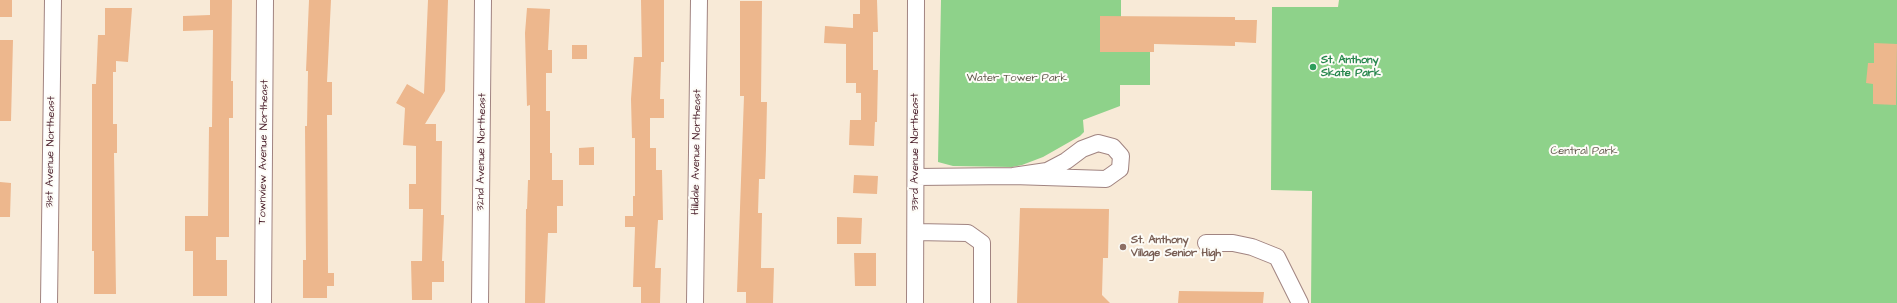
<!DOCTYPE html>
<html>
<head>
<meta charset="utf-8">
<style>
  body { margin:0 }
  canvas { display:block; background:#f8ead7 }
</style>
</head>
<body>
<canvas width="1897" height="303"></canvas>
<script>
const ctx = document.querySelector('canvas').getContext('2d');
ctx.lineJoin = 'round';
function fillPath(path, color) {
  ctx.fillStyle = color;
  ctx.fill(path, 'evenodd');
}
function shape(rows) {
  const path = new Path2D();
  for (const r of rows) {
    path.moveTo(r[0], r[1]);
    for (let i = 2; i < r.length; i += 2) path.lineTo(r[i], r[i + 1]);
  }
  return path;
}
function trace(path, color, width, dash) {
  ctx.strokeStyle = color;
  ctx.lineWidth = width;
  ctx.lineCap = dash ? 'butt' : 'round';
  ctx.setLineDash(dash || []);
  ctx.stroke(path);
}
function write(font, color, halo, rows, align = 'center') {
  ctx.font = font + ' "Architects Daughter",sans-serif';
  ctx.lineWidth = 4;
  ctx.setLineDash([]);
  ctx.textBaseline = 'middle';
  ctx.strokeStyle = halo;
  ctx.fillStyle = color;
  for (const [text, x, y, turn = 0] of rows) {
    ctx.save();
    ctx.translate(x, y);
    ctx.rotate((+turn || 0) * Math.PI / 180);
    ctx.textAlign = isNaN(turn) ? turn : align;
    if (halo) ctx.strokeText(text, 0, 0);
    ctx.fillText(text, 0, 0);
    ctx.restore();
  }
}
fillPath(shape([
  [941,0,1121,0,1121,52,1150,52,1150,85,1120,85,1120,106,1083,120,1084,132,1080,136,1043,157,1022,165,1012,167,953,166,938,162],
  [1339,0,1897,0,1897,303,1311,303,1312,191,1271,190,1272,7,1338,7]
]), '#8ed28a');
fillPath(shape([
  [0,0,12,0,12,17,0,17],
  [210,0,232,0,231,81,233,81,233,118,229,118,229,237,216,237,216,260,227,260,227,296,193,296,193,251,185,251,185,216,208,216,209,127,212,127,213,30,183,31,183,16,210,15],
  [309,0,331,0,327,82,332,82,332,115,327,115,328,273,334,273,334,286,327,286,327,298,303,298,303,260,306,260,305,126,307,126,308,71,306,71],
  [428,0,448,0,445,91,425,124,436,124,436,141,442,141,441,215,444,215,442,261,444,261,444,282,432,282,432,300,412,300,411,261,422,261,423,209,409,209,409,184,416,184,416,146,403,145,405,108,396,103,407,84,424,94],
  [641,0,664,0,664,62,661,62,660,99,664,99,664,118,650,118,650,148,656,148,656,170,662,170,663,220,658,220,655,268,661,268,660,303,641,303,641,287,633,287,635,227,625,227,625,216,633,216,633,196,635,196,635,138,632,138,631,99,634,57,642,57],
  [860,0,877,0,878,32,873,32,873,70,878,70,877,122,875,122,874,146,849,145,850,120,861,120,861,93,856,93,856,83,846,83,846,44,824,43,825,26,853,28,853,14,860,14],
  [740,1,762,1,761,102,767,102,766,149,765,179,759,179,758,213,762,213,761,268,774,268,773,303,746,303,746,292,737,292,744,96,740,96],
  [105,8,132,8,128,62,116,61,116,72,113,72,113,124,117,124,117,153,114,153,116,294,94,294,94,251,92,251,92,84,96,84,98,35,105,35],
  [527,8,550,9,548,50,552,50,552,73,546,73,546,111,550,111,550,153,552,153,552,180,563,180,563,206,557,206,557,233,548,233,545,303,525,303,526,209,527,209,528,180,530,180,530,105,527,106,525,33],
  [1100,16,1235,17,1235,20,1257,20,1256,43,1235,42,1235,46,1154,44,1154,52,1100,52],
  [0,40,13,40,11,121,0,121],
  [1874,43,1897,44,1896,105,1873,104,1873,84,1866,83,1868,63,1874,63],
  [572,45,587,45,587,59,572,59],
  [594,147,594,165,579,165,579,148],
  [854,175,878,176,877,194,853,193],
  [0,182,11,183,10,217,0,217],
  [1020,208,1109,209,1108,258,1103,258,1102,295,1110,303,1017,303],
  [837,217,862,218,861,244,837,244],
  [854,253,876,253,876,286,855,286],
  [1179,291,1264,292,1263,303,1178,303]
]), '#edb78d');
const minor = shape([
  [916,177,1013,176,1047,171,1066,161,1082,149,1098,143,1113,147,1121,156,1120,169,1106,179,1013,176],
  [916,232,968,233,982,243,982,303],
  [1206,243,1233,243,1252,247,1277,257,1300,303],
  [49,303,53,0],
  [263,303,265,0],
  [480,303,483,0],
  [695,303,699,0],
  [915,303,916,0]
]);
trace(minor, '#a18481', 18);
trace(minor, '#fff', 16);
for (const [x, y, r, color] of [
  [1313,67,4,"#2e9e5b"],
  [1123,247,4,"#8d6e63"]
]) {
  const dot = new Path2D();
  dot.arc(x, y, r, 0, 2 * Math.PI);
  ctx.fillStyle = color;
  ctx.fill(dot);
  trace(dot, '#fdfcf7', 1.5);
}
write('bold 11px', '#27864d', '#fdfcf7', [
  ["St. Anthony",1321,61],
  ["Skate Park",1321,74]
], 'left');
write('11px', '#5e5548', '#fdfcf7', [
  ["Water Tower Park",1017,79],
  ["Central Park",1584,152]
]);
write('11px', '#4a1f2b', '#fdfcf7', [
  ["31st Avenue Northeast",51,152,-89],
  ["Townview Avenue Northeast",264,152,-89],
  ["32nd Avenue Northeast",482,152,-89],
  ["Hilldale Avenue Northeast",697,152,-89],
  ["33rd Avenue Northeast",916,152,-90]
]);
write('bold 11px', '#785e54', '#fdfcf7', [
  ["St. Anthony",1131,241],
  ["Village Senior High",1131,254]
], 'left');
</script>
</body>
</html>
